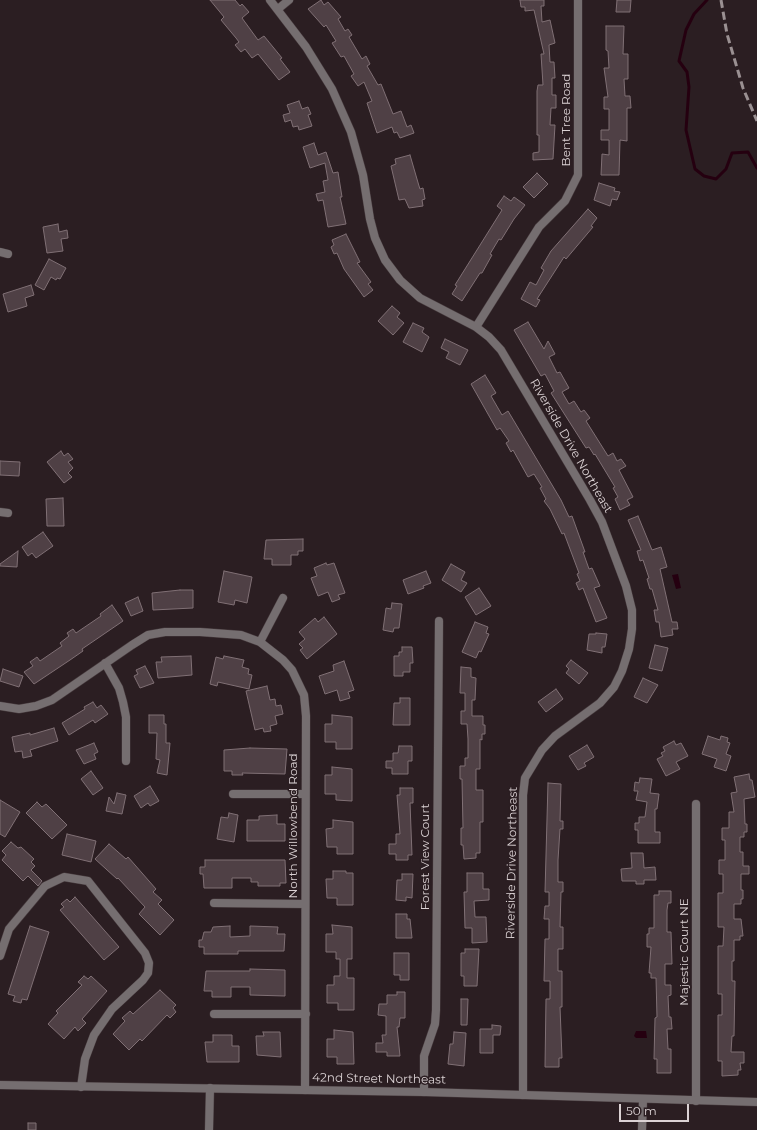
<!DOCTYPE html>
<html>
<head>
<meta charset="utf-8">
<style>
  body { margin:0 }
  #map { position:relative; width:757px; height:1130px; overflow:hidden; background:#2b1e22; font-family:Montserrat,sans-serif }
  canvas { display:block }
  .scale { position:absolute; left:619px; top:1104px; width:70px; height:18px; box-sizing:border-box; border:2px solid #dbd2d4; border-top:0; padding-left:5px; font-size:12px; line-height:14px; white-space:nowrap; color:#dbd2d4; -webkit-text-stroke:3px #2b1e22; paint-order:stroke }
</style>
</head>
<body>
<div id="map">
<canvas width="757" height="1130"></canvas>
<div class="scale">50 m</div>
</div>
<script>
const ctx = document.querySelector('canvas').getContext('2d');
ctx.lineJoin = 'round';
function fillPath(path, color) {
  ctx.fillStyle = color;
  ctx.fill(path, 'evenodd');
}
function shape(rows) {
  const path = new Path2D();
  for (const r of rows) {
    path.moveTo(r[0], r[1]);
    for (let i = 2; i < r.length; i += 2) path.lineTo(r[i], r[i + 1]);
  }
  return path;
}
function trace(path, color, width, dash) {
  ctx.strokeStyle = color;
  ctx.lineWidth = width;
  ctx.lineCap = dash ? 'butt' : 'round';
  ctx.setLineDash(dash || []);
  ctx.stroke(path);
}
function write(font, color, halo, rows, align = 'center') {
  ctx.font = font + ' Montserrat,sans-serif';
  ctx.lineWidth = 3;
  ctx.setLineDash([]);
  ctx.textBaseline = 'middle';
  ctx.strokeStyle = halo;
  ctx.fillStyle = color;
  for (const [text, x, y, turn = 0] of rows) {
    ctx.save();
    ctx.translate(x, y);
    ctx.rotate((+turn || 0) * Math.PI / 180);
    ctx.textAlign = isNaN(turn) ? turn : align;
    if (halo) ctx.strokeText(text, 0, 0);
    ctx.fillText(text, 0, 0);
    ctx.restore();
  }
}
fillPath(shape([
  [678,574,681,588,676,589,672,575],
  [636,1031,646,1031,647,1038,636,1038,634,1036]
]), '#250010');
trace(shape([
  [707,0,694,14,686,30,679,61,687,72,689,87,686,130,695,169,704,176,716,179,726,169,732,153,748,152,757,168]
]), '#250010', 3);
const building = shape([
  [210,0,235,0,240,6,242,4,249,12,242,18,258,40,264,36,282,58,280,59,290,72,279,80,258,54,252,58,245,49,241,52,235,45,239,42,236,38,221,20,224,17,210,0],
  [321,0,324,5,328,2,341,17,338,19,345,31,348,29,352,35,349,37,362,59,366,56,370,64,367,66,378,85,381,84,393,114,401,111,407,127,411,125,414,133,400,138,397,132,394,133,392,127,377,133,367,103,372,101,364,82,358,86,351,76,354,74,344,56,341,57,332,43,336,41,326,25,324,27,308,9,321,0],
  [520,0,544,0,544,6,541,6,542,22,550,20,555,43,549,45,550,62,554,62,555,78,552,78,552,95,556,95,556,108,551,108,550,125,555,125,553,159,533,160,533,153,539,152,539,135,537,135,537,91,538,85,543,85,541,54,544,54,534,10,525,11,525,7,521,7,520,0],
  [617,0,631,0,630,12,616,12,617,0],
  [606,26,624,26,623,54,628,54,628,79,624,79,625,96,630,96,631,108,627,108,627,141,620,140,619,175,601,175,602,154,609,155,609,140,601,140,601,130,609,130,609,109,604,109,604,97,608,97,604,68,609,68,608,51,606,50,606,26],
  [299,101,302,109,308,107,311,114,308,115,312,126,299,130,298,126,293,127,291,120,285,122,283,115,290,113,287,105,299,101],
  [314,143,318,155,326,152,333,173,338,172,342,197,340,197,346,224,328,227,323,200,318,201,316,194,325,192,323,181,328,180,325,163,310,168,303,147,314,143],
  [410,155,419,186,420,189,423,188,425,199,422,200,423,206,409,208,405,199,399,200,391,166,396,164,395,159,410,155],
  [537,173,548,184,534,198,523,187,537,173],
  [599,183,615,188,614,191,620,192,617,200,612,199,610,206,594,200,599,183],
  [504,196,511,201,514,197,525,205,514,219,501,240,499,239,490,254,492,255,482,273,480,273,462,301,452,294,457,286,455,285,502,210,497,206,504,196],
  [588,209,597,218,591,226,593,227,566,259,564,257,537,299,540,300,536,307,521,299,530,282,536,285,544,270,541,268,551,251,588,209],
  [58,224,59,232,67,230,68,238,61,239,63,251,47,253,43,227,58,224],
  [346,234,360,262,357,263,371,282,368,284,373,290,364,297,344,269,337,253,334,254,331,247,334,245,332,240,346,234],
  [49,259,66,268,60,279,57,278,56,280,51,277,44,290,35,285,49,259],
  [31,285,34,295,25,298,27,306,8,312,3,294,31,285],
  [392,306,400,313,397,317,404,323,393,335,378,321,392,306],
  [528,322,544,349,548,341,555,354,549,357,557,373,560,372,569,388,562,392,569,404,574,401,581,412,584,410,590,418,586,421,608,456,613,453,617,461,621,459,626,466,619,470,633,497,627,500,630,505,620,510,615,499,618,497,613,488,615,487,595,454,594,455,589,447,586,448,551,393,554,391,545,374,541,376,514,330,528,322],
  [413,323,424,328,422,332,429,337,422,352,403,342,413,323],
  [445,339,468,350,460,365,446,358,449,352,441,348,445,339],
  [485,375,496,393,491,396,502,415,508,411,561,500,569,517,572,516,585,552,583,552,589,569,592,568,600,586,594,588,607,618,596,622,583,588,579,590,576,583,580,581,577,574,579,573,564,533,562,534,550,509,544,501,546,499,540,488,542,487,534,474,528,477,513,450,511,452,506,443,509,441,500,428,497,430,471,384,485,375],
  [61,451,64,456,68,453,73,459,68,462,73,468,68,473,72,477,64,483,47,462,61,451],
  [0,461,20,462,19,476,0,475,0,461],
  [63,498,64,526,47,526,46,499,63,498],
  [638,516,652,550,661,547,667,567,660,569,672,622,677,622,678,629,672,629,673,635,661,637,659,622,656,622,654,610,658,610,652,589,650,589,647,579,649,578,643,560,640,561,637,551,641,550,628,520,638,516],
  [43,532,53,546,36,558,32,553,28,556,22,547,43,532],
  [303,539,303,551,298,551,298,555,291,555,291,565,272,565,272,559,264,559,266,540,303,539],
  [18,551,17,567,0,566,0,564,18,551],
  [326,563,327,565,334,563,345,593,338,595,340,599,332,602,328,592,318,596,311,578,317,576,314,568,326,563],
  [451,564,465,572,461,580,467,583,461,592,442,580,451,564],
  [224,571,252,577,247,603,235,600,234,605,218,602,224,571],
  [426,571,431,583,423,586,424,588,408,594,403,580,426,571],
  [479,588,491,606,476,615,465,597,479,588],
  [180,590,193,590,193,608,153,610,152,593,180,590],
  [138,597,143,611,131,616,125,603,138,597],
  [392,603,402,604,399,628,394,628,393,632,383,630,386,608,391,609,392,603],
  [112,605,123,621,82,649,83,651,70,660,34,684,24,672,33,666,30,662,37,657,40,661,62,646,60,643,69,636,67,633,73,629,76,633,101,616,100,614,112,605],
  [324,617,337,634,307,659,300,650,303,648,299,644,305,639,299,632,315,618,318,622,324,617],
  [475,622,488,627,486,633,489,634,481,652,479,651,476,658,462,652,475,622],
  [596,633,607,634,605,647,602,647,602,653,587,650,589,634,596,634,596,633],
  [655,645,668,648,662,671,649,668,655,645],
  [402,647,412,647,413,663,410,663,410,672,403,672,403,676,394,676,394,656,399,656,399,652,402,652,402,647],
  [191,656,192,675,158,678,156,662,162,662,161,657,191,656],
  [224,656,244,660,242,667,249,669,248,674,252,675,249,689,218,682,217,686,210,684,216,657,223,659,224,656],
  [571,660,588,673,579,684,566,673,569,669,566,666,571,660],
  [344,661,354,690,348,692,350,698,340,701,337,690,325,694,319,676,334,671,333,665,344,661],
  [145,666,154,683,140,688,134,676,138,674,136,670,145,666],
  [461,667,471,668,471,677,476,678,475,700,472,700,472,716,483,716,483,725,485,725,485,734,482,734,482,740,480,739,480,769,476,769,476,790,483,790,483,822,480,822,480,853,476,853,476,858,464,859,463,845,461,845,461,828,463,828,462,779,460,779,460,766,465,766,465,758,468,758,468,739,467,724,461,724,461,711,465,711,465,693,460,693,461,667],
  [3,669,23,676,19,687,0,681,3,669],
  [643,678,658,685,647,703,634,697,643,678],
  [267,686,270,700,275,699,276,706,281,705,283,714,275,716,277,724,270,726,271,731,264,732,263,728,255,730,246,691,267,686],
  [556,689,563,699,546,712,538,702,556,689],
  [400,698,410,698,410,725,393,725,394,703,400,703,400,698],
  [93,702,97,708,101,705,108,714,95,723,93,720,69,735,62,723,85,709,84,707,93,702],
  [149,715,164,715,164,724,166,724,166,743,170,743,167,775,157,773,160,760,156,759,157,733,149,733,149,715],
  [332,715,352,717,352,749,336,749,336,742,325,742,325,724,332,724,332,715],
  [54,728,58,741,30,750,32,756,23,758,22,751,15,752,12,737,30,733,30,735,54,728],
  [708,736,720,740,721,736,728,738,727,742,730,743,726,754,731,756,726,771,714,767,717,759,702,754,708,736],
  [674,741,676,745,681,743,688,756,676,762,680,769,666,776,657,759,663,756,661,753,665,751,663,747,674,741],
  [94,743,98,752,94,754,96,759,84,764,76,750,94,743],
  [587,745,594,757,584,763,586,766,578,770,569,756,587,745],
  [399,746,412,746,412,761,408,761,408,774,392,774,392,768,386,768,386,761,393,761,393,753,398,753,399,746],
  [250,748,287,749,285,774,242,773,243,775,232,775,232,771,224,771,224,750,250,748],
  [332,767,352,769,352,801,336,800,336,794,325,794,325,775,332,775,332,767],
  [91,771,103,788,93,795,81,779,91,771],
  [749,774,750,780,752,780,755,797,744,799,745,824,747,824,747,832,744,832,744,837,740,837,740,852,743,852,743,866,749,866,749,874,741,874,741,890,743,890,743,899,741,899,741,904,734,904,734,919,741,919,743,936,740,936,740,940,734,940,734,961,732,961,732,981,735,981,734,1036,732,1036,731,1052,744,1052,744,1063,740,1063,741,1070,738,1070,738,1075,722,1076,722,1061,718,1061,718,1015,722,1015,722,994,718,994,718,946,723,946,724,927,718,927,718,893,723,893,723,874,719,874,719,860,725,860,725,840,722,840,722,828,729,828,729,812,734,812,731,793,737,792,734,777,749,774],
  [640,778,652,779,650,793,659,794,657,809,655,809,655,832,660,832,660,843,638,843,638,830,635,830,635,823,639,823,639,817,645,817,647,802,636,800,638,791,634,791,635,782,639,783,640,778],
  [548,783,561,784,560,821,563,821,563,829,560,829,558,860,558,882,563,882,563,892,561,892,560,927,563,927,563,949,558,949,558,971,562,971,562,1007,560,1007,562,1058,559,1058,559,1067,545,1067,546,999,550,999,550,981,544,981,545,939,549,939,549,919,544,919,545,906,549,906,549,892,545,892,548,783],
  [150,786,159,801,150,806,148,803,141,808,134,796,150,786],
  [400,788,413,788,413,803,410,803,412,855,408,855,408,860,396,860,396,854,389,854,389,844,396,844,396,834,400,834,397,795,400,795,400,788],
  [117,793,126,795,122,814,106,811,109,797,114,804,117,793],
  [0,800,20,812,5,837,0,834,0,800],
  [37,802,42,807,46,804,67,825,52,839,26,813,37,802],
  [229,813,238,815,234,842,217,839,221,817,228,818,229,813],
  [277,815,277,824,285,824,285,841,247,841,247,820,259,820,259,816,277,815],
  [333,820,353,822,353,854,337,854,337,847,327,847,326,829,333,828,333,820],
  [67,834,96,841,91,862,62,855,67,834],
  [11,842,18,848,21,847,34,859,31,862,35,866,31,870,42,881,38,886,28,876,23,881,2,860,6,855,2,851,11,842],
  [109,844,126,859,128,857,156,889,153,892,162,900,158,904,174,920,160,935,139,914,145,907,118,878,117,879,95,859,109,844],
  [631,853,643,853,644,868,655,867,656,880,644,880,644,884,636,884,636,881,622,881,621,869,632,868,631,853],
  [205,860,285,860,286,883,280,883,280,886,258,886,258,882,251,882,251,878,232,878,232,888,204,888,203,874,200,874,200,867,205,867,205,860],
  [333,871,346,871,346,873,353,873,353,905,337,905,337,898,327,898,326,879,333,879,333,871],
  [467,873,483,873,483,889,489,889,489,900,474,901,475,917,486,917,487,942,472,943,472,928,465,928,464,892,467,892,467,873],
  [402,874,413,874,412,898,406,897,406,901,396,900,397,880,402,880,402,874],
  [659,891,671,891,671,903,668,903,667,910,667,932,671,932,672,964,665,964,665,985,671,985,671,995,668,996,669,1017,671,1017,672,1029,667,1029,668,1049,671,1049,671,1073,657,1073,657,1059,654,1059,655,1018,657,1017,656,978,651,978,651,973,649,973,651,947,647,947,647,934,649,934,649,928,654,928,654,895,659,895,659,891],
  [75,897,119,947,104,960,60,910,64,907,61,904,67,899,70,902,75,897],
  [396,914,407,914,407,919,410,919,412,938,396,938,396,914],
  [332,925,352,927,352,959,347,959,347,978,354,978,354,1010,338,1010,338,1003,327,1003,327,985,334,985,334,976,340,976,340,959,336,959,336,952,326,952,326,934,333,934,332,925],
  [30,926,49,932,27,1000,22,999,21,1003,13,1001,15,996,8,994,30,926],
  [230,926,230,937,250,936,250,926,278,927,277,934,285,934,284,951,238,951,238,954,204,954,204,947,199,947,199,940,202,940,204,932,211,932,213,927,230,926],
  [465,949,479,949,477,986,464,986,464,976,461,976,461,953,465,953,465,949],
  [394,953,409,953,409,980,400,980,400,975,394,975,394,953],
  [250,969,285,970,285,996,250,995,250,987,231,987,231,997,212,997,212,991,204,991,206,971,250,971,250,969],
  [84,976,88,979,91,976,107,991,82,1019,86,1023,78,1031,75,1027,64,1039,48,1024,58,1013,56,1011,82,985,78,982,84,976],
  [160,990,176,1005,173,1008,176,1012,170,1018,167,1015,142,1041,140,1039,129,1050,113,1034,125,1021,122,1018,130,1011,133,1014,160,990],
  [397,992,405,992,405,1018,400,1018,399,1027,397,1027,400,1056,387,1056,387,1052,376,1052,376,1043,383,1043,382,1035,386,1035,386,1016,378,1015,379,1004,387,1004,387,995,397,995,397,992],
  [461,999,468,999,467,1025,461,1025,461,999],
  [492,1025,501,1026,500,1035,493,1035,493,1053,480,1053,480,1029,492,1029,492,1025],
  [334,1030,353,1032,354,1064,337,1064,337,1057,327,1057,327,1039,334,1039,334,1030],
  [263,1032,280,1032,281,1057,257,1055,256,1036,264,1036,263,1032],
  [454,1032,466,1033,464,1066,448,1064,450,1044,453,1044,454,1032],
  [213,1035,232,1035,232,1046,239,1046,239,1062,207,1062,205,1042,213,1042,213,1035],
  [28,1123,36,1123,36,1130,28,1130,28,1123]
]);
fillPath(building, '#4f4045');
trace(building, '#807075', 1);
const minor = shape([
  [270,0,306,47,332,89,351,132,363,175,370,219,375,238,385,260,400,280,420,298,476,327,489,337,501,350,590,500,602,522,626,586,632,610,632,629,629,649,622,671,614,687,600,703,555,736,542,750,525,778,523,795,523,1095],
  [278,9,289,0],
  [0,252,8,254],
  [476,327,539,227,565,201,578,175,578,0],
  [0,512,8,513],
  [260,642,283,598],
  [105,663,119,688,123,702,126,717,126,761],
  [0,706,19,709,36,706,52,700,132,645,148,635,165,632,200,632,241,635,260,642,283,660,292,670,304,695,306,716,305,1090],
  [233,794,305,794],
  [214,903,305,904],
  [0,956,9,929,45,886,64,877,88,881,145,953,149,963,148,973,143,980,112,1009,94,1035,85,1059,81,1087],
  [214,1014,306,1014],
  [424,1092,424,1056,435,1024,436,1010,439,621],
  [696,1101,696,804],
  [209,1130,210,1088],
  [642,1130,643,1100]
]);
const tertiary = shape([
  [0,1085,424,1092,757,1102]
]);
trace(minor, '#473b3e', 9);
trace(tertiary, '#473b3e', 9);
trace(minor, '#756e70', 8);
trace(tertiary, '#756e70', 8);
trace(shape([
  [721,0,727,34,743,88,757,121]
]), '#9a9092', 3, [8, 4]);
write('12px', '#dbd2d4', '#2b1e22', [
  ["Bent Tree Road",566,120,-90],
  ["Riverside Drive Northeast",571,446,60],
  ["North Willowbend Road",293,826,-90],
  ["Forest View Court",425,857,-90],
  ["Riverside Drive Northeast",512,863,-89],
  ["Majestic Court NE",684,952,-90],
  ["42nd Street Northeast",379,1079,1]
]);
</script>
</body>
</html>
